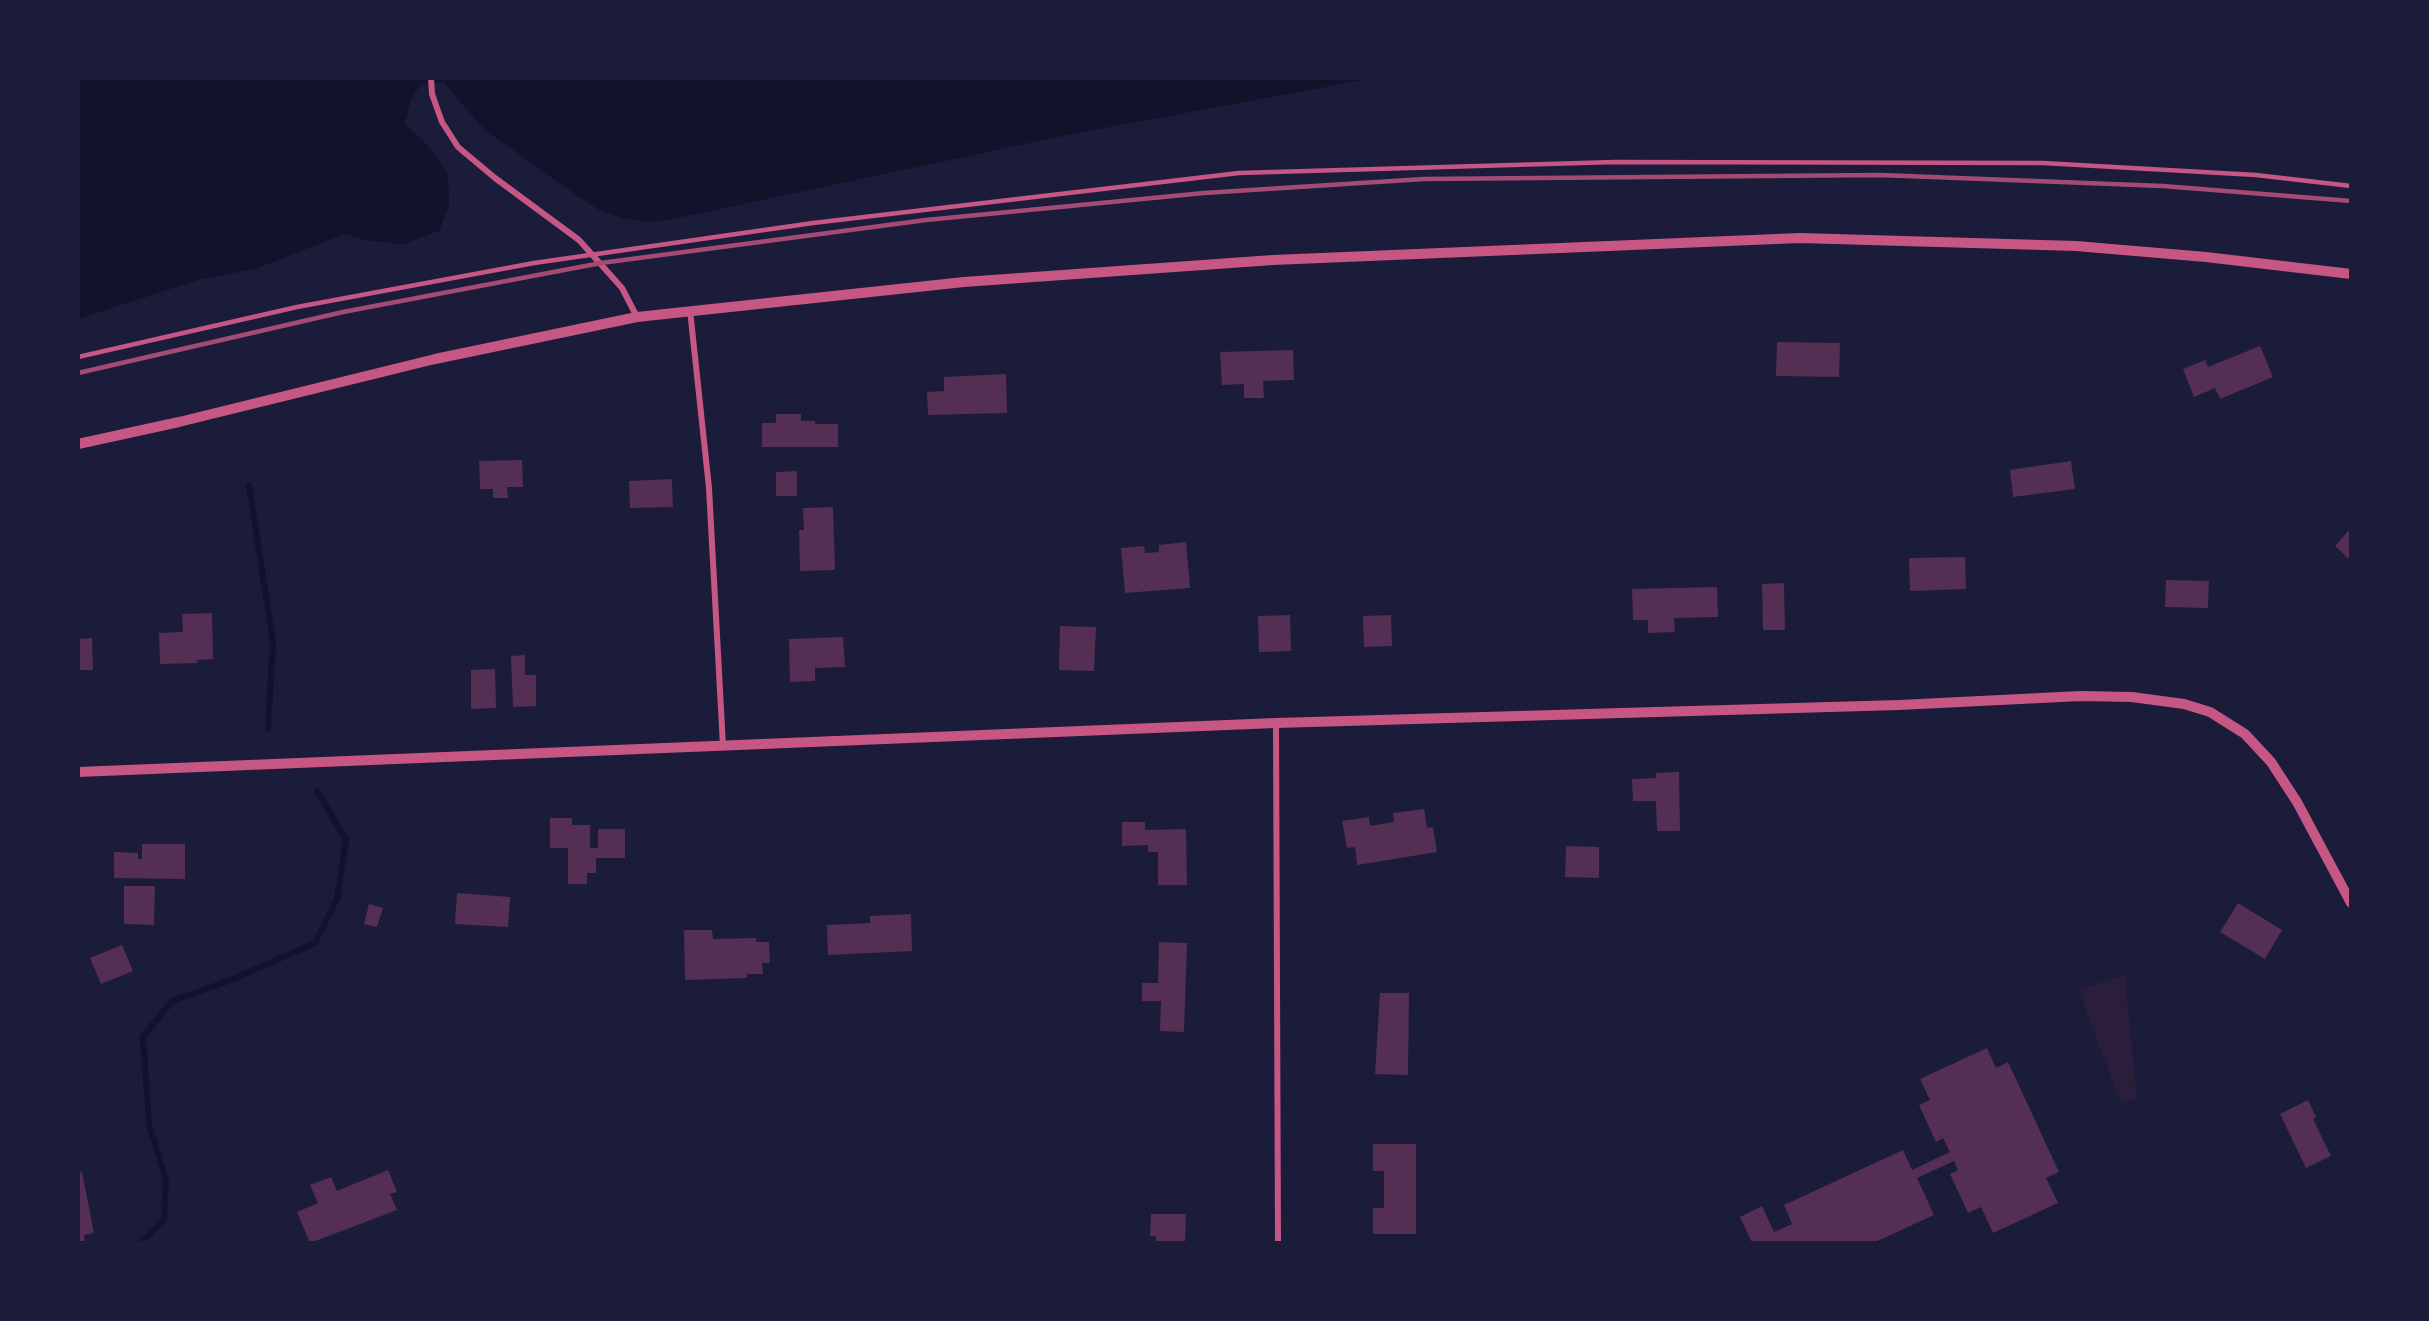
<!DOCTYPE html>
<html>
<head>
<meta charset="utf-8">
<style>
  body { margin:0 }
  #map { position:relative; width:2429px; height:1321px; overflow:hidden; background:#1b1b3a; font-family:Montserrat,sans-serif }
  canvas { display:block }
  .frame { position:absolute; inset:0; border:80px solid #1b1b3a; pointer-events:none }
</style>
</head>
<body>
<div id="map">
<canvas width="2429" height="1321"></canvas>
<div class="frame"></div>
</div>
<script>
const ctx = document.querySelector('canvas').getContext('2d');
ctx.lineJoin = 'round';
function fillPath(path, color) {
  ctx.fillStyle = color;
  ctx.fill(path, 'evenodd');
}
function shape(rows) {
  const path = new Path2D();
  for (const r of rows) {
    path.moveTo(r[0], r[1]);
    for (let i = 2; i < r.length; i += 2) path.lineTo(r[i], r[i + 1]);
  }
  return path;
}
function trace(path, color, width, dash) {
  ctx.strokeStyle = color;
  ctx.lineWidth = width;
  ctx.lineCap = dash ? 'butt' : 'round';
  ctx.setLineDash(dash || []);
  ctx.stroke(path);
}
fillPath(shape([
  [2125,976,2137,1100,2120,1101,2078,989]
]), '#2a1e3b');
fillPath(shape([
  [78,78,1374,78,1072,134,668,220,645,222,622,218,601,211,576,195,485,130,443,82,421,84,411,99,405,124,428,146,448,174,449,205,439,231,403,244,365,240,344,234,255,269,201,279,78,319]
]), '#12122b');
trace(shape([
  [249,485,273,642,268,729],
  [141,1243,164,1219,166,1180,149,1124,143,1037,172,1001,231,980,315,943,337,899,346,840,317,791]
]), '#12122b', 6);
fillPath(shape([
  [1777,342,1840,343,1839,377,1776,376],
  [2260,346,2273,377,2220,399,2215,388,2194,397,2183,369,2205,360,2208,367],
  [1293,350,1294,380,1263,381,1264,398,1244,398,1244,384,1222,385,1220,352],
  [1006,374,1007,413,928,415,927,392,944,391,944,377],
  [776,414,801,414,801,421,815,421,815,424,838,424,838,447,762,447,762,423,776,423],
  [522,460,523,487,507,487,508,498,493,498,493,489,480,489,479,461],
  [2071,461,2075,489,2013,497,2010,470],
  [797,471,797,496,776,496,776,472],
  [672,479,673,507,630,508,629,481],
  [833,507,835,570,800,571,799,530,804,530,803,508],
  [2351,528,2351,555,2348,558,2335,546],
  [1186,542,1190,588,1125,593,1121,548,1144,546,1145,553,1159,552,1159,545],
  [1965,557,1966,589,1910,591,1909,558],
  [2166,580,2209,581,2208,608,2165,607],
  [1784,583,1785,630,1763,630,1762,584],
  [1717,587,1718,617,1674,618,1675,632,1648,633,1648,620,1633,620,1632,589],
  [212,613,213,659,197,660,197,663,160,664,159,633,183,632,182,614],
  [1290,615,1291,651,1259,652,1258,616],
  [1391,615,1392,646,1364,647,1363,616],
  [1060,626,1096,627,1094,671,1059,670],
  [843,637,845,667,815,668,815,681,790,682,789,639],
  [92,638,93,670,78,670,78,639],
  [525,655,525,675,536,675,536,706,513,707,511,656],
  [495,669,496,708,471,709,471,670],
  [1679,772,1680,831,1657,831,1656,801,1633,801,1632,779,1656,778,1656,773],
  [1424,809,1427,828,1433,827,1437,852,1357,865,1355,847,1347,848,1342,821,1369,817,1370,826,1394,822,1393,813],
  [550,818,572,818,572,825,590,825,590,848,598,848,598,829,625,829,625,858,596,858,596,873,587,873,587,884,568,884,568,848,550,848],
  [1122,822,1145,822,1145,830,1186,829,1187,885,1158,885,1158,852,1148,852,1148,845,1122,846],
  [142,844,185,844,185,879,114,878,114,852,138,853,138,859,142,859],
  [1566,846,1599,847,1599,878,1565,877],
  [124,886,155,886,154,925,124,924],
  [457,893,510,897,508,927,455,924],
  [2238,903,2282,930,2265,959,2220,932],
  [369,904,383,908,377,927,364,924],
  [911,914,912,951,828,955,827,925,870,923,870,916],
  [684,930,712,930,713,939,756,938,756,942,769,942,770,963,762,963,763,974,747,974,747,978,685,980],
  [1159,942,1187,943,1184,1032,1160,1031,1161,1001,1142,1001,1142,983,1158,983],
  [122,945,133,971,101,984,90,958],
  [1380,993,1409,993,1408,1075,1375,1074],
  [1987,1048,1996,1068,2008,1062,2059,1172,2046,1178,2058,1203,1993,1233,1981,1207,1968,1213,1950,1174,1958,1170,1954,1161,1917,1178,1934,1215,1873,1243,1752,1243,1740,1217,1762,1206,1774,1232,1792,1224,1784,1205,1903,1150,1912,1170,1950,1152,1943,1138,1936,1142,1919,1105,1930,1100,1920,1079],
  [2308,1100,2316,1117,2313,1119,2331,1156,2306,1168,2280,1114],
  [1373,1144,1416,1144,1416,1234,1373,1234,1373,1208,1384,1208,1384,1171,1373,1171],
  [388,1170,397,1192,390,1194,397,1210,310,1243,297,1212,318,1203,310,1185,331,1177,337,1191],
  [82,1172,94,1233,84,1235,85,1243,78,1243,78,1173],
  [1151,1214,1186,1214,1185,1243,1156,1243,1156,1236,1150,1236]
]), '#542f53');
trace(shape([
  [78,357,297,307,534,263,813,223,1239,173,1615,162,2043,163,2256,175,2351,186]
]), '#c65784', 4.5);
trace(shape([
  [431,78,432,94,442,122,458,147,495,178,579,240,622,288,637,317],
  [690,310,709,488,723,746],
  [1276,723,1278,1243]
]), '#c65784', 6);
trace(shape([
  [78,444,179,422,435,359,637,317,964,282,1273,260,1800,238,2076,246,2206,257,2351,274],
  [78,772,1276,723,1899,705,2081,696,2132,697,2184,704,2210,712,2245,734,2271,762,2297,802,2351,903]
]), '#c65784', 10);
trace(shape([
  [78,373,343,312,601,263,926,220,1204,193,1424,179,1880,175,2163,186,2351,201]
]), '#a44b75', 4.5);
</script>
</body>
</html>
